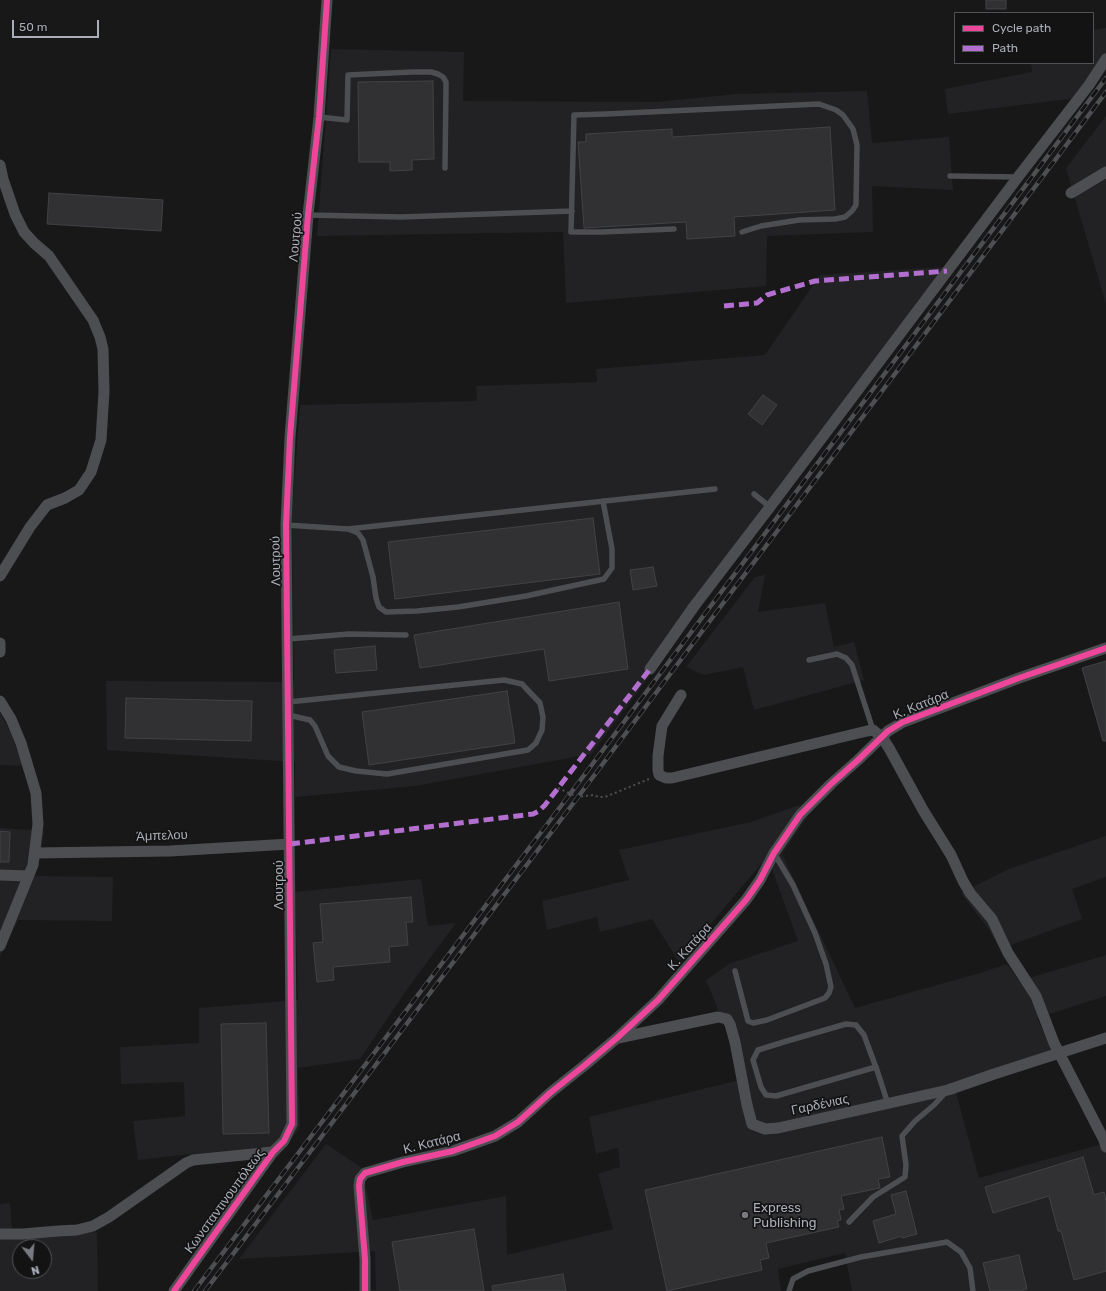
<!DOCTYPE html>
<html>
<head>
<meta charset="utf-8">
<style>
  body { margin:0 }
  #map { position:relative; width:1106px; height:1291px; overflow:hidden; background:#181819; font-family:Rubik,sans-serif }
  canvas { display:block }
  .legend { position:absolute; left:954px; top:12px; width:140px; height:52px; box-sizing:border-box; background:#131314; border:1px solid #505156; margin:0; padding:5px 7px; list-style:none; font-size:12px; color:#abaeb8 }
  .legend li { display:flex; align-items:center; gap:8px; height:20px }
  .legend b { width:20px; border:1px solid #505156 }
  .north { position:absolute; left:12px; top:1239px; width:40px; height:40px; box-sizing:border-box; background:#131314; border:1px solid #505156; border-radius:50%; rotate:164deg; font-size:11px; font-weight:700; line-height:16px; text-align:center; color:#abaeb8 }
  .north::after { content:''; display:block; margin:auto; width:14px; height:18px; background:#787a80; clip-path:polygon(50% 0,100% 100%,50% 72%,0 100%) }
  .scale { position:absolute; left:12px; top:20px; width:87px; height:18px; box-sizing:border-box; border:2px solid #abaeb8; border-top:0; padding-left:5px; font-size:12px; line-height:14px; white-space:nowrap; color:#abaeb8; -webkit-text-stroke:3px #131314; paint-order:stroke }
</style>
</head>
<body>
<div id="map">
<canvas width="1106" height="1291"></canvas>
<ul class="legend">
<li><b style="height:5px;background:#ed469a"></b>Cycle path</li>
<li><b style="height:5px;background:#b36fd0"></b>Path</li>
</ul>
<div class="north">N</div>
<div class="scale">50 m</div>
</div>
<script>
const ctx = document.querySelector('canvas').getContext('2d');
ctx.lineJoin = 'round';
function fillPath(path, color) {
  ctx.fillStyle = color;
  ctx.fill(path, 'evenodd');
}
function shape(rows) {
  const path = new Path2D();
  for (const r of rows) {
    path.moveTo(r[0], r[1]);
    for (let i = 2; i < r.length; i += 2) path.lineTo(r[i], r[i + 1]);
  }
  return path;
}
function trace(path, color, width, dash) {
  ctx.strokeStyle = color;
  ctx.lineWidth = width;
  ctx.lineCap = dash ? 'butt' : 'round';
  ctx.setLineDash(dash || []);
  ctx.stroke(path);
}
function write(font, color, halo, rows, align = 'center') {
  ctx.font = font + ' Rubik,sans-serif';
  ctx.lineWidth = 3.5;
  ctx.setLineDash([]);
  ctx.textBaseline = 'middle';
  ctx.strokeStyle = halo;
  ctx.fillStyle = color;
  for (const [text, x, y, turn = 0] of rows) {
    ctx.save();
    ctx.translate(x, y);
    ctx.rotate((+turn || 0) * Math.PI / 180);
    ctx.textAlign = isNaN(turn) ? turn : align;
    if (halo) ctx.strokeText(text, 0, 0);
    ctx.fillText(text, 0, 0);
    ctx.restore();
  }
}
fillPath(shape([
  [1106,28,1106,67,1084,97,948,114,945,89,1032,72,1031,63,1093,63,1093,30],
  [331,49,464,52,463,101,656,102,737,94,867,91,872,143,949,137,953,190,872,186,873,232,767,236,766,286,566,303,563,232,317,236],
  [1106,116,1106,304,1066,168],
  [957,266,591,754,415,786,295,797,295,762,107,750,106,681,294,682,292,512,300,405,477,401,476,386,597,382,596,369,765,355,820,275],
  [765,575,758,612,825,603,834,647,854,642,864,680,754,710,743,667,704,675,686,667,755,577],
  [0,713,11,733,24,766,0,765],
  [799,805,807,817,782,854,855,1008,980,973,1007,964,1019,981,1106,955,1106,996,1037,1018,1057,1060,956,1092,979,1178,1106,1143,1106,1291,852,1291,845,1253,778,1269,781,1291,337,1291,376,1290,375,1251,239,1259,326,1144,362,1168,373,1220,506,1196,507,1255,613,1229,598,1174,620,1167,618,1148,596,1154,589,1117,739,1080,732,1044,706,980,729,964,798,941,772,869,762,863,679,962,652,919,600,932,597,917,547,930,542,901,629,880,619,850,751,822],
  [0,828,44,831,40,859,34,876,113,877,112,921,18,920,0,957],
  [1106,836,1106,877,1072,889,1082,919,1000,949,987,927,961,893,1011,868],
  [421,879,428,926,456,923,408,988,360,1059,298,1068,300,1127,278,1157,206,1164,190,1154,138,1160,133,1121,185,1116,184,1082,121,1084,120,1047,199,1043,199,1008,298,1000,295,892],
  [10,1203,12,1230,81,1224,97,1233,98,1291,0,1291,0,1204],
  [20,1247,44,1247,44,1271,20,1271]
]), '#222224');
const building = shape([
  [986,0,1006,0,1006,9,986,9,986,0],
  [433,81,434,159,412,160,412,170,390,171,390,162,359,162,358,82,433,81],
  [830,127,835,210,734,217,735,236,687,239,686,222,584,228,578,142,586,142,586,134,672,129,672,137,830,127],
  [49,193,163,200,161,231,47,224,49,193],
  [763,395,777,405,762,425,748,414,763,395],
  [593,518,600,574,395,599,388,542,593,518],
  [653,567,657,586,633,590,630,570,653,567],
  [619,602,628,669,549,681,544,649,420,668,414,635,619,602],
  [375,646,377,670,336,673,334,650,375,646],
  [1106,661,1106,741,1103,741,1082,668,1106,661],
  [507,691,515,743,369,765,362,712,507,691],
  [126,698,252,701,251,741,125,738,126,698],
  [0,831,10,832,9,862,0,862,0,831],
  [411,897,413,922,406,922,408,945,389,947,390,962,333,967,334,980,317,982,313,943,323,942,320,904,411,897],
  [266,1023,269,1133,223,1134,221,1024,266,1023],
  [882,1137,890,1177,878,1179,880,1188,841,1196,844,1209,839,1210,841,1220,837,1221,839,1227,766,1243,769,1258,760,1260,762,1270,667,1291,645,1190,882,1137],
  [1083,1157,1094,1195,1104,1192,1106,1201,1106,1271,1074,1280,1061,1231,1058,1231,1049,1196,993,1213,985,1187,1083,1157],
  [906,1191,917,1234,902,1238,901,1236,879,1243,873,1221,896,1214,891,1195,906,1191],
  [474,1229,484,1291,400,1291,392,1242,474,1229],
  [1019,1255,1027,1289,1020,1291,990,1291,983,1263,1019,1255],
  [563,1274,566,1291,493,1291,492,1286,563,1274]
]);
fillPath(building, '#313133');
trace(building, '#414245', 1);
trace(shape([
  [558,788,578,797,593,795,599,797,605,797,649,779]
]), '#4e4f52', 2, [2, 3]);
trace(shape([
  [319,117,347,120,348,75,412,72,431,72,438,74,443,77,446,82,446,87,445,168],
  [950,176,1018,177],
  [308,215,401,217,572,211],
  [674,229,601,232,571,232,574,115,606,114,819,104,836,110,843,115,853,129,857,145,856,205,852,211,845,217,835,219,799,220,761,226,742,232],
  [754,494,770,507],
  [286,525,348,529,358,533,363,540,373,577,376,598,379,607,386,612,417,611,458,607,526,596,604,579,612,568,612,549,603,501],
  [348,529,715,489],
  [288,639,349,634,406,635],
  [809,660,837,654,846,658,852,665,873,730],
  [288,702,504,680,522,684,540,703,543,717,542,730,536,743,528,750,387,774,356,771,339,767,328,756,315,726,310,720,288,715],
  [735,971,748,1021,753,1023,767,1020,825,998,829,993,831,987,826,964,815,933,793,885,774,853],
  [876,1067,776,1096,766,1095,761,1087,753,1060,758,1050,787,1041,846,1024,856,1025,864,1035,874,1062,876,1067,888,1104],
  [849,1222,873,1197,905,1177,906,1165,902,1136,915,1121,934,1105,946,1092],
  [789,1291,793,1279,808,1271,861,1257,947,1242,961,1252,970,1268,973,1291]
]), '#4d4e51', 5.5);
trace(shape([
  [0,165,3,179,15,214,24,232,34,243,49,256,93,320,100,337,103,349,104,392,101,440,91,472,79,490,65,498,47,505,30,527,0,576],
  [1071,193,1106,172],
  [0,643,0,652],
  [650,669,695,605,770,507,1018,177,1089,85,1106,59],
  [681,695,662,726,658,756,658,770,659,775,666,778,672,778,867,731,873,730,882,737,889,748,923,810,951,855,963,881,970,893,992,919,1008,953,1036,996,1054,1043,1104,1140,1106,1147],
  [0,701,11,719,21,743,36,793,38,824,33,865,0,946],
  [35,853,170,851,290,844],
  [0,875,28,876],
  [618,1038,718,1017,727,1019,730,1024,735,1042,747,1105,752,1124,765,1129,778,1128,948,1090,994,1074,1106,1038],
  [0,1234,23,1234,58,1231,77,1230,93,1226,109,1217,186,1163,193,1160,273,1152],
  [174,1291,273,1152,284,1141,292,1124,286,525,290,437,308,215,319,117,327,0],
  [365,1291,365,1259,359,1186,360,1179,365,1173,403,1162,453,1151,495,1136,518,1122,550,1093,585,1065,617,1038,658,1000,746,900,760,880,774,853,800,815,832,783,858,760,888,731,903,722,1019,678,1106,648]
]), '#4d4e51', 11);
const rail = shape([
  [194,1291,570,794,1106,78],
  [205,1291,578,797,1106,92]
]);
trace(rail, '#4e4f52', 4.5);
trace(rail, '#131314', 3, [9]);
trace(shape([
  [724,306,757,303,767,295,815,281,947,271],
  [290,844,533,814,539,811,545,805,650,669]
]), '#b36fd0', 5, [10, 5]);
trace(shape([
  [174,1291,273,1152,284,1141,292,1124,286,525,290,437,308,215,319,117,327,0],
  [365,1291,365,1259,359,1186,360,1179,365,1173,403,1162,453,1151,495,1136,518,1122,550,1093,585,1065,617,1038,658,1000,746,900,760,880,774,853,800,815,832,783,858,760,888,731,903,722,1019,678,1106,648]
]), '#ed469a', 6);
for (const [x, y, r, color] of [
  [745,1215,4,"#787a80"]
]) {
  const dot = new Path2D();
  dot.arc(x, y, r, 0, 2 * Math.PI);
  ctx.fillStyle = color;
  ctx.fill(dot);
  trace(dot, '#131314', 1.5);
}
write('13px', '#abaeb8', '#131314', [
  ["Λουτρού",296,237,-85],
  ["Λουτρού",276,561,-91],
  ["Κ. Κατάρα",921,705,-22],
  ["Άμπελου",162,836,-2],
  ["Λουτρού",279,885,-90],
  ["Κ. Κατάρα",690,947,-48],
  ["Γαρδένιας",820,1105,-12],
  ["Κ. Κατάρα",432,1143,-14],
  ["Κωνσταντινουπόλεως",225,1201,-54]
]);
write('13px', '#abaeb8', '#131314', [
  ["Express",753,1208],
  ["Publishing",753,1223]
], 'left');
</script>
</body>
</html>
